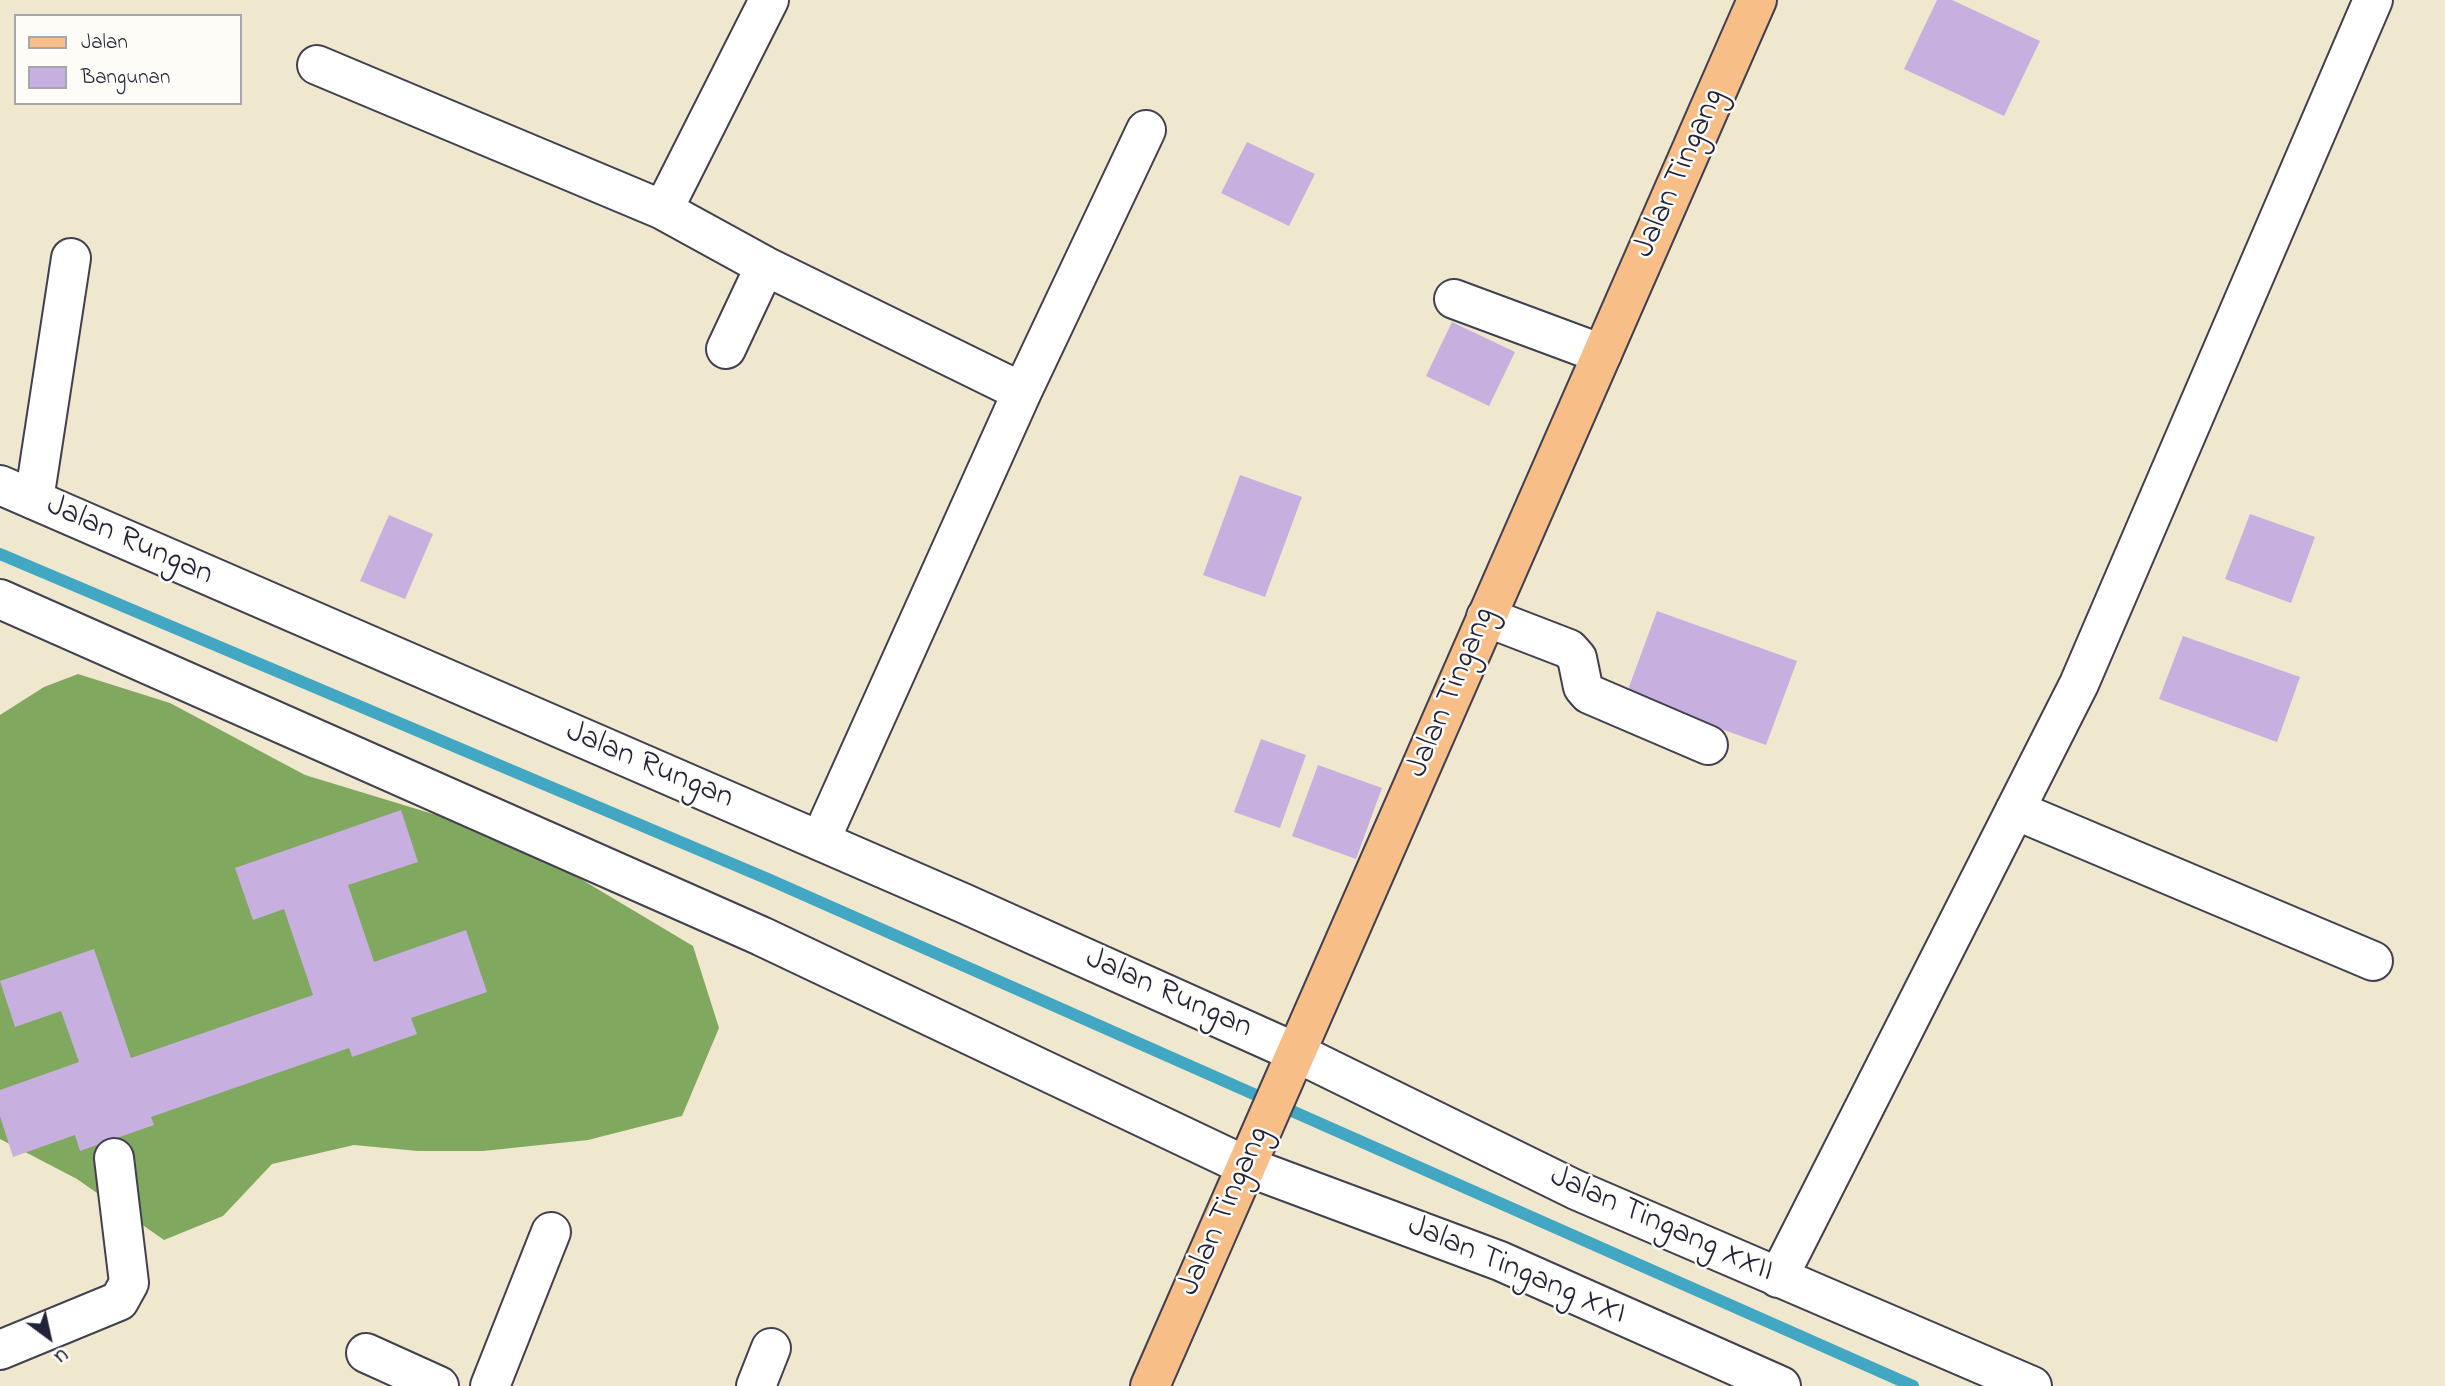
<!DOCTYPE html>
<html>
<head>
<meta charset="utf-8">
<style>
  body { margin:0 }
  #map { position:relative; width:2445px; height:1386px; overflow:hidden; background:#f0e8ce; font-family:"Indie Flower",sans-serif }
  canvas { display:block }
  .legend { position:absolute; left:14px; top:14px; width:228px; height:91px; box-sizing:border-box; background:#fdfcf7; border:2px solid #a5a5ac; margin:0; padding:9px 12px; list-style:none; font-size:21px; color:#22223b }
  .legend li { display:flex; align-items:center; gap:14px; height:35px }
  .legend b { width:35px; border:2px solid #a5a5ac }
  .north { position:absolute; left:14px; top:1302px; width:70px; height:70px; -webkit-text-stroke:5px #fdfcf7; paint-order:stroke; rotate:147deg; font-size:19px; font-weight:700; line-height:28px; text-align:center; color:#22223b }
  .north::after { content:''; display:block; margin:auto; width:24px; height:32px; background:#22223b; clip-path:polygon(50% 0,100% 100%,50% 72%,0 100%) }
</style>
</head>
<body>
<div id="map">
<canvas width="2445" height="1386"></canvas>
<ul class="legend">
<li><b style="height:9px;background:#f7be87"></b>Jalan</li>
<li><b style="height:19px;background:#c7b0df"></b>Bangunan</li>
</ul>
<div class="north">U</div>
</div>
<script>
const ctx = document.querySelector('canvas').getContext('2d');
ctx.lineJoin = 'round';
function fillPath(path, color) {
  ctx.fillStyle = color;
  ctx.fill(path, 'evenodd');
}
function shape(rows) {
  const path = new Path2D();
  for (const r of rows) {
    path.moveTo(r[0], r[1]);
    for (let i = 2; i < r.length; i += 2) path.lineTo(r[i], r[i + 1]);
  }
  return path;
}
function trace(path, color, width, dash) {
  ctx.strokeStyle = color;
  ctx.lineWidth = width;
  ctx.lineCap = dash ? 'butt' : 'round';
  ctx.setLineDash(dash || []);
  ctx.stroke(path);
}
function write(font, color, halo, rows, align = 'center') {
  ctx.font = font + ' "Indie Flower",sans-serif';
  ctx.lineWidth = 5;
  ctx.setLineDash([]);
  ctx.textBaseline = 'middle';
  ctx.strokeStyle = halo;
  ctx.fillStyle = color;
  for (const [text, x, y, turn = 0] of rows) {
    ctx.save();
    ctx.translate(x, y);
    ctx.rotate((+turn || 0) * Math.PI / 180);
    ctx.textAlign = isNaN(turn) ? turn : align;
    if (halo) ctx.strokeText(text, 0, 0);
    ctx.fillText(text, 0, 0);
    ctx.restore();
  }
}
fillPath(shape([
  [78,674,170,703,305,775,512,838,693,946,719,1028,682,1116,588,1140,483,1151,418,1151,354,1145,272,1164,223,1216,164,1240,77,1179,0,1139,0,715,44,687]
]), '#80a85f');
trace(shape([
  [0,554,768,879,1913,1386]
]), '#42a7c2', 12);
fillPath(shape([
  [1937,0,1952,0,2040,41,2004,116,1904,69],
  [1247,142,1315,174,1289,226,1221,193],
  [1452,322,1515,352,1489,406,1426,376],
  [1240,475,1302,497,1265,597,1203,575],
  [2250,514,2315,537,2291,603,2225,579],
  [389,515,433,534,405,599,360,581],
  [1657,611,1797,661,1766,745,1626,695],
  [2183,636,2300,677,2277,742,2159,699],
  [1261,739,1306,755,1280,828,1234,812],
  [1318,765,1382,788,1356,859,1292,836],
  [401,810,418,862,348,885,374,962,466,930,487,992,411,1018,417,1034,352,1057,349,1048,151,1117,154,1125,80,1151,75,1135,13,1157,0,1116,0,1090,79,1062,61,1011,15,1027,0,981,94,949,131,1058,313,995,284,909,253,920,235,868]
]), '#c7b0df');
const minor = shape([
  [317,65,663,210,765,266,1022,392],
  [663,210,769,0],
  [1454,299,1602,354],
  [726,349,765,266],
  [0,485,963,903,1297,1053,1576,1190,2032,1386],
  [34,500,71,258],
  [0,599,761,936,1248,1167,1500,1261,1781,1386],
  [1486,617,1569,649,1577,658,1583,687,1589,694,1708,745],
  [2015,810,2373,961],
  [820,841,1022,392,1146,130],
  [1778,1278,2079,684,2373,0],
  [0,1350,119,1301,129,1283,114,1158],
  [366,1353,439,1386],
  [490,1386,551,1232],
  [756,1386,771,1348]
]);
const major = shape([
  [1150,1386,1757,0]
]);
trace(minor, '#414051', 42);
trace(major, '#414051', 42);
trace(minor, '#fff', 38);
trace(major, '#f7be87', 38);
write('32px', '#22223b', '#fdfcf7', [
  ["Jalan Tingang",1681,174,-66],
  ["Jalan Rungan",129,542,24],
  ["Jalan Tingang",1453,693,-67],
  ["Jalan Rungan",649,767,23],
  ["Jalan Rungan",1168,995,24],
  ["Jalan Tingang",1226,1212,-66],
  ["Jalan Tingang XXII",1661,1226,24],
  ["Jalan Tingang XXI",1516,1272,23]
]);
</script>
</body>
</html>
